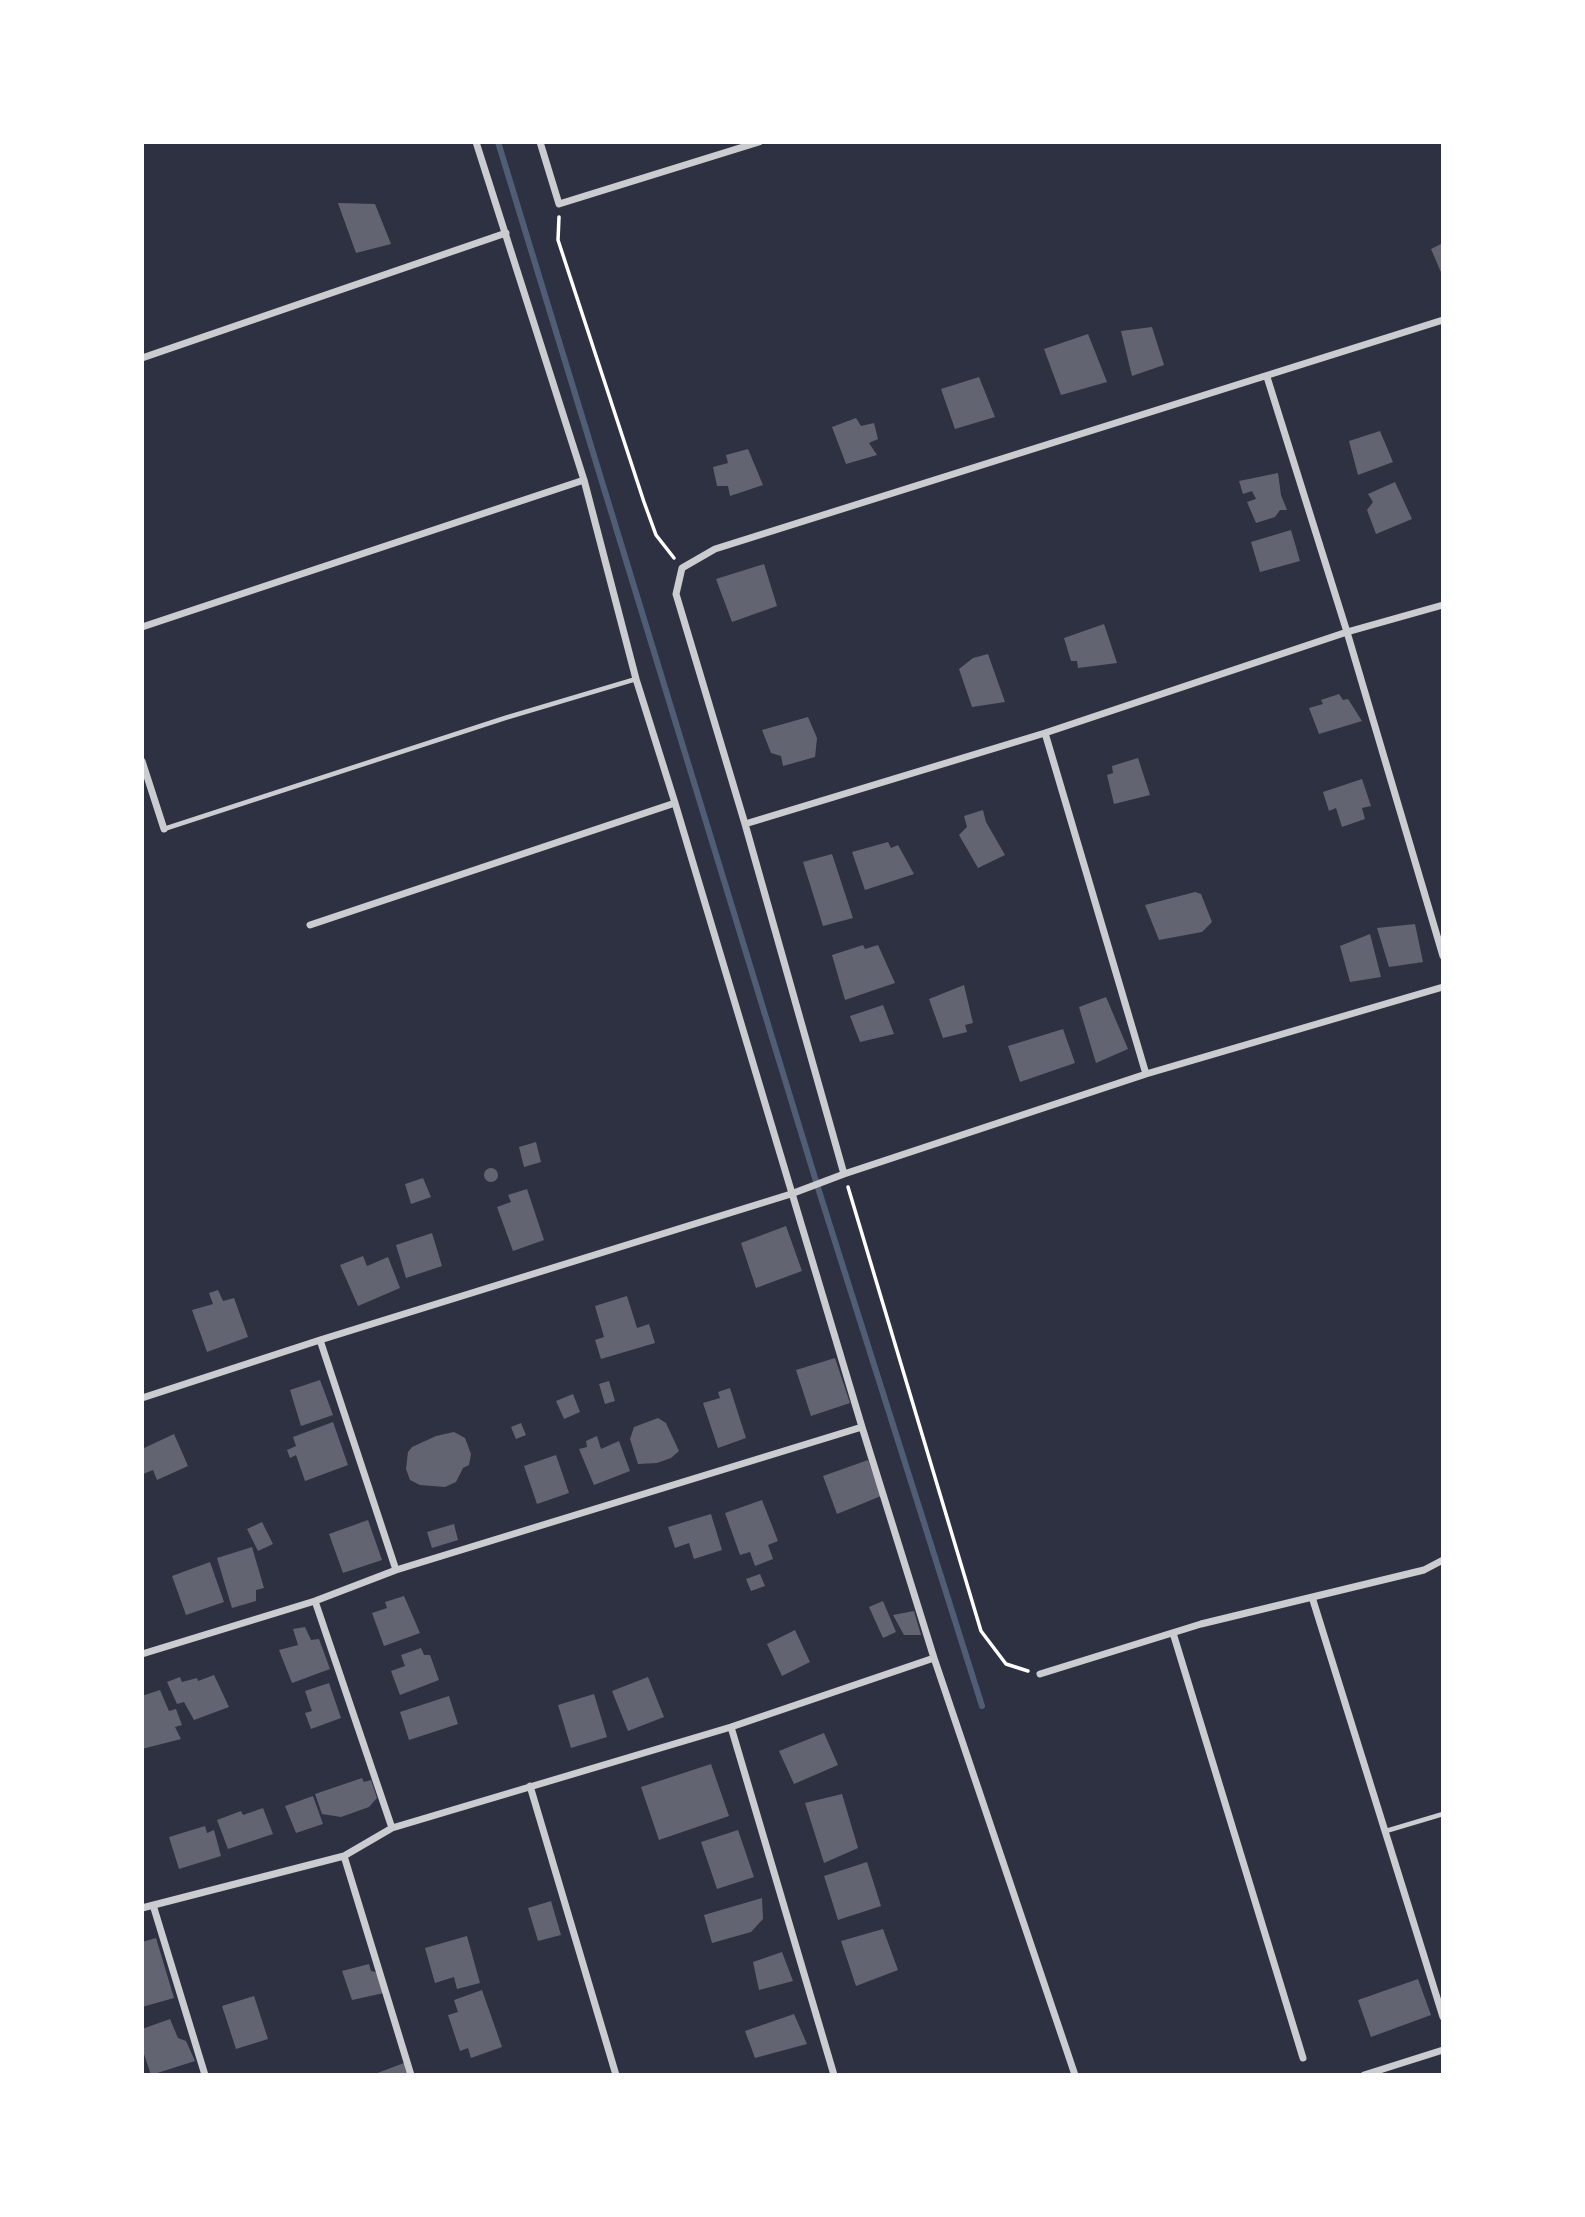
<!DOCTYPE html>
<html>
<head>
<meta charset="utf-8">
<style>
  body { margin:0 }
  #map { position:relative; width:1585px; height:2217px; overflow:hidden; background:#2d3142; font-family:Rubik,sans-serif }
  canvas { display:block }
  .frame { position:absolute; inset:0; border:144px solid #fff; pointer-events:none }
</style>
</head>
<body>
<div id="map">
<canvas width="1585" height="2217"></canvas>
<div class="frame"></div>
</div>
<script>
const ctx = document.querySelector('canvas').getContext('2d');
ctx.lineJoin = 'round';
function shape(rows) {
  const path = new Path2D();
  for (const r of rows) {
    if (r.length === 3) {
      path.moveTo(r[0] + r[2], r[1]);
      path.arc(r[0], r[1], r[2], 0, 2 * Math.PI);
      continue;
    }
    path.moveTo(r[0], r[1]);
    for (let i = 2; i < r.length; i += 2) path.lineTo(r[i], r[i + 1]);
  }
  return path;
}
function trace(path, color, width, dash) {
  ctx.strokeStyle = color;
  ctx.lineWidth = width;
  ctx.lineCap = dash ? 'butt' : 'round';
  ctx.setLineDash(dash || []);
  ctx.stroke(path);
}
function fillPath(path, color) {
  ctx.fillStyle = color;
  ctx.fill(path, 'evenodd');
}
trace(shape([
  [498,142,819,1191,982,1706]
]), '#4f5d75', 6);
fillPath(shape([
  [338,203,375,204,391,244,356,253],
  [1443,243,1443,277,1431,249],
  [1152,327,1164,365,1132,376,1121,331],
  [1088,334,1107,382,1061,395,1044,349],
  [979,377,995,417,955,429,941,389],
  [856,418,861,426,874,423,878,439,869,443,877,455,846,464,832,427],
  [1380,431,1393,462,1358,475,1349,441],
  [748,449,763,485,730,496,728,486,717,486,713,467,728,463,726,455],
  [1278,473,1281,495,1287,510,1280,510,1275,517,1256,523,1247,502,1256,499,1252,491,1243,494,1239,481],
  [1395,482,1412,519,1376,534,1367,510,1373,502,1368,494],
  [1291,530,1300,561,1260,572,1251,542],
  [764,564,777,606,732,622,716,579],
  [1104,624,1117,663,1078,668,1077,661,1071,661,1064,638],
  [988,654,1005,702,972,707,959,669,973,658],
  [1339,694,1343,700,1348,699,1362,721,1319,734,1309,708,1323,704,1321,700],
  [808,717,817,738,815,757,783,766,781,756,771,753,762,730],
  [1138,758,1150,795,1114,804,1107,775,1113,773,1112,766],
  [1362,779,1371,806,1362,808,1365,819,1342,827,1336,808,1329,811,1323,792],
  [983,810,986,822,1005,855,978,868,959,835,967,827,964,816],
  [888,842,891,848,898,845,914,874,865,890,852,852],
  [832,854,853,918,823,926,803,862],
  [1195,892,1201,894,1212,922,1202,932,1159,940,1145,905],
  [1415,924,1423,962,1389,967,1377,928],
  [1370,934,1381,977,1350,982,1340,946],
  [863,945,865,949,878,945,895,983,845,1000,832,955],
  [964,985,973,1023,965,1025,967,1032,943,1038,929,999],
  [1106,997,1128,1049,1096,1063,1079,1007],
  [883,1005,894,1034,860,1042,850,1016],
  [1063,1029,1075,1063,1020,1082,1008,1046],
  [536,1142,541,1162,524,1167,519,1147],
  [491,1175,7],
  [423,1178,431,1197,411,1204,405,1184],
  [527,1189,544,1240,513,1251,497,1207,511,1202,508,1195],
  [786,1226,802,1271,756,1288,741,1243],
  [432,1233,442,1266,406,1278,396,1245],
  [363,1256,367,1266,388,1257,400,1288,358,1306,340,1265],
  [218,1290,223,1301,234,1298,248,1337,207,1352,192,1310,213,1304,209,1293],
  [627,1296,637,1328,649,1324,655,1343,601,1359,595,1340,604,1337,595,1306],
  [835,1358,850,1403,811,1416,796,1370],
  [320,1380,333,1415,301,1426,290,1390],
  [609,1381,615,1401,605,1404,599,1384],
  [730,1388,746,1438,718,1448,703,1403,720,1398,718,1392],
  [573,1394,580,1412,564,1419,556,1401],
  [658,1418,666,1423,679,1451,671,1458,657,1463,638,1464,630,1439,634,1427],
  [333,1422,348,1465,305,1481,296,1455,290,1458,287,1450,296,1446,293,1437],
  [521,1423,526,1435,516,1439,511,1427],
  [454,1432,465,1438,471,1454,469,1465,463,1468,456,1482,445,1487,420,1485,410,1480,406,1469,408,1452,412,1447,436,1436],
  [174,1434,188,1466,157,1480,153,1470,143,1474,142,1449],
  [597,1436,601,1449,619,1441,630,1471,594,1485,579,1449,587,1447,586,1441],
  [556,1455,569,1493,537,1504,524,1466],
  [868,1460,881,1496,837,1514,823,1476],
  [762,1500,778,1541,768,1545,773,1559,755,1566,750,1552,740,1555,725,1513],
  [711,1514,722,1550,694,1559,689,1543,675,1548,668,1527],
  [368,1520,382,1560,343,1573,329,1534],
  [262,1522,273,1544,258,1551,247,1529],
  [454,1524,458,1540,432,1548,427,1532],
  [252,1547,264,1588,256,1590,256,1601,232,1608,217,1558],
  [210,1562,224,1602,186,1615,172,1576],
  [760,1574,765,1586,751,1591,746,1579],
  [404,1596,420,1633,384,1646,372,1613,387,1608,385,1602],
  [883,1601,896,1632,883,1638,869,1607],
  [914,1611,921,1635,904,1635,893,1615],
  [305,1627,311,1640,319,1639,330,1669,292,1683,279,1650,298,1645,293,1629],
  [795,1630,810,1662,782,1676,767,1644],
  [421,1648,424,1655,430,1655,439,1680,400,1695,391,1671,405,1666,401,1655],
  [214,1675,229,1707,194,1720,184,1702,177,1704,167,1682,180,1677,182,1682,197,1678,198,1681],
  [648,1677,664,1717,628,1731,612,1691],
  [329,1683,341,1718,311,1729,305,1713,312,1711,305,1691],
  [160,1690,169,1711,176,1709,182,1725,175,1727,181,1739,142,1749,142,1696],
  [594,1694,607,1737,571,1748,558,1705],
  [449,1696,458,1724,409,1740,400,1712],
  [824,1733,838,1765,794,1784,779,1751],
  [711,1764,729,1816,659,1840,641,1787],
  [362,1778,364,1782,371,1780,377,1798,369,1807,341,1817,322,1814,315,1794],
  [842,1794,858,1848,824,1863,805,1803],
  [313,1796,323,1824,296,1833,285,1806],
  [263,1808,273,1834,228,1849,217,1820,241,1811,243,1815],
  [205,1826,207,1833,214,1830,221,1856,179,1869,169,1837],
  [738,1830,754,1877,717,1889,701,1842],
  [867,1862,881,1906,838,1920,824,1876],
  [762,1898,763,1919,751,1932,712,1943,704,1915],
  [551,1901,561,1935,538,1941,528,1908],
  [883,1929,898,1970,856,1986,841,1941],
  [467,1936,480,1983,457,1989,454,1977,435,1983,425,1948],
  [156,1938,174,1998,142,2007,142,1942],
  [782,1952,793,1981,759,1990,753,1962],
  [369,1964,371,1971,376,1972,384,1993,352,2000,342,1971],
  [1418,1979,1431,2015,1371,2037,1358,2000],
  [482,1990,502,2047,471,2058,468,2048,460,2051,448,2015,458,2012,454,2000],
  [254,1996,268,2039,236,2049,222,2006],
  [794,2014,807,2044,755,2058,745,2031],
  [170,2019,178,2038,186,2041,195,2061,151,2075,142,2048,142,2029],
  [404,2063,408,2075,372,2075]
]), '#626471');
trace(shape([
  [559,217,558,240,644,502,656,535,674,558],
  [848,1187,981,1631,1006,1664,1028,1671]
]), '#fff', 3.5);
trace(shape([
  [164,829,505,718,636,679],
  [1386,1831,1443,1814]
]), '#caccd0', 4.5);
trace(shape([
  [476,142,584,480,636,679,675,803,862,1427,934,1658,1075,2075],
  [540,142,559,204,759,142],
  [142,358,506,233],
  [1267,377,1347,632,1443,956],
  [142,627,584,480],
  [1045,733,1146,1074],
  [142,761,164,829],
  [745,824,1045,733,1347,632,1443,605],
  [310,925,675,803],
  [844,1174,745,824,676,594,682,568,715,549,1443,320],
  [320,1340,396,1570],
  [142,1398,320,1340,791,1194,844,1174,1146,1074,1443,987],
  [1312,1597,1443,2017],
  [315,1601,392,1828],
  [1173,1633,1303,2058],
  [142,1654,315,1601,396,1570,862,1427],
  [1040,1674,1201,1624,1424,1570,1443,1560],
  [731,1727,834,2075],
  [530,1786,616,2075],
  [344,1856,411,2075],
  [153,1905,205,2075],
  [142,1908,344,1856,392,1828,731,1727,934,1658],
  [1364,2075,1443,2050]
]), '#caccd0', 7);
</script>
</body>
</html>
